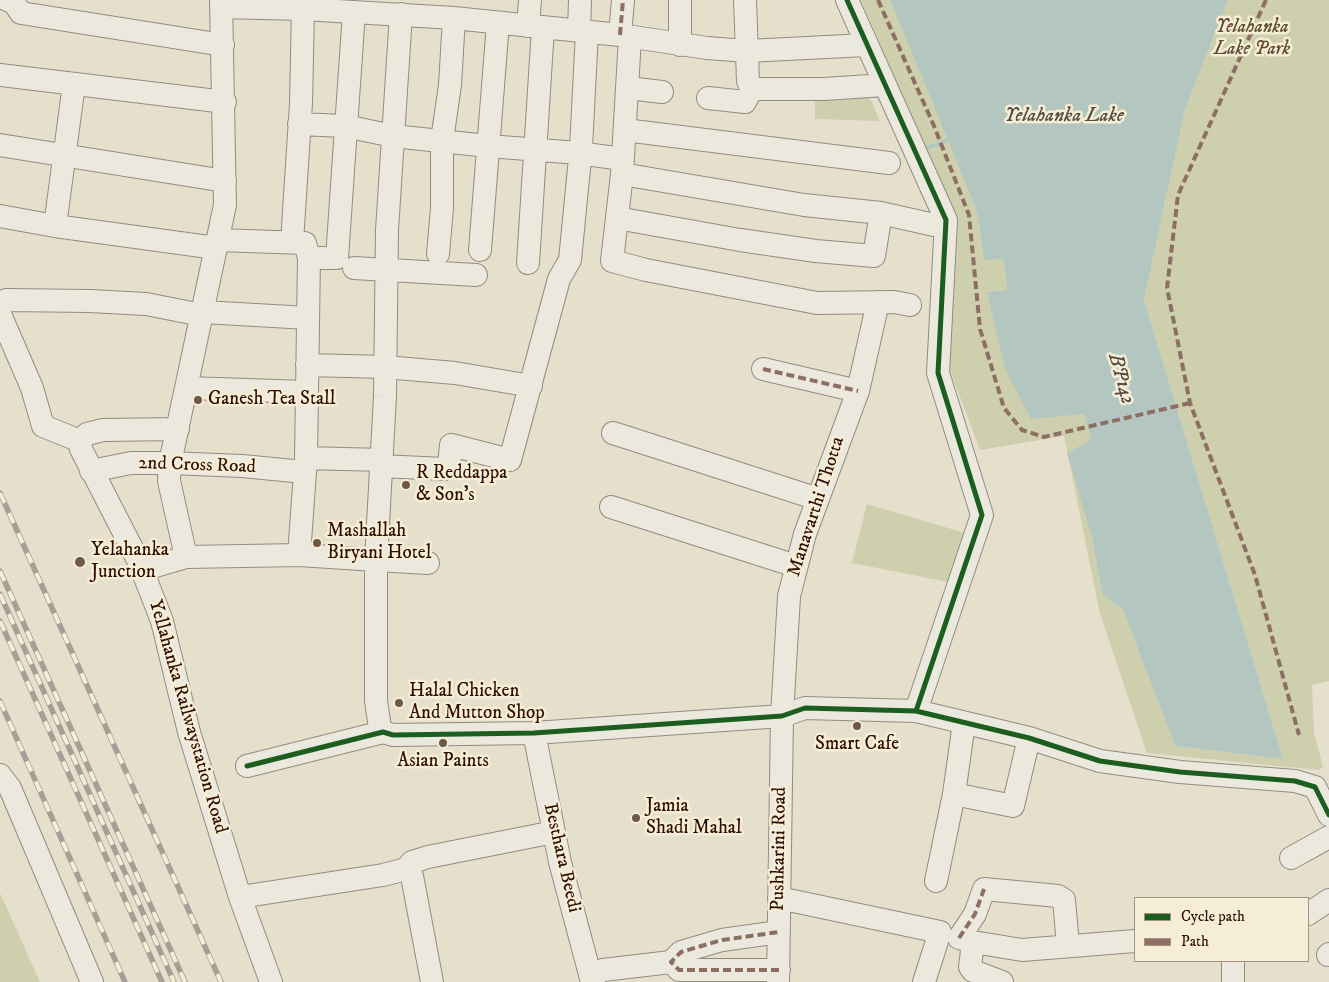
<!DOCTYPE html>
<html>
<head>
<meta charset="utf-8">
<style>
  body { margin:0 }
  #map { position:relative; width:1329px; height:982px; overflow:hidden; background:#e6dfcc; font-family:"IM FELL DW Pica",serif }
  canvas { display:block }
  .legend { position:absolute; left:1134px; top:897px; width:175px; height:65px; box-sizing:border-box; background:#f6edd7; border:1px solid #a69481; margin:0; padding:6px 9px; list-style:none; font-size:15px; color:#2f0f00 }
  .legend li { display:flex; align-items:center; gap:10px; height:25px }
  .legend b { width:25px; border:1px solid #a69481 }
</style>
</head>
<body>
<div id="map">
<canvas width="1329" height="982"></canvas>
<ul class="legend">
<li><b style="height:6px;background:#1b5e20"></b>Cycle path</li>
<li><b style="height:6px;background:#8d6e63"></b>Path</li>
</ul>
</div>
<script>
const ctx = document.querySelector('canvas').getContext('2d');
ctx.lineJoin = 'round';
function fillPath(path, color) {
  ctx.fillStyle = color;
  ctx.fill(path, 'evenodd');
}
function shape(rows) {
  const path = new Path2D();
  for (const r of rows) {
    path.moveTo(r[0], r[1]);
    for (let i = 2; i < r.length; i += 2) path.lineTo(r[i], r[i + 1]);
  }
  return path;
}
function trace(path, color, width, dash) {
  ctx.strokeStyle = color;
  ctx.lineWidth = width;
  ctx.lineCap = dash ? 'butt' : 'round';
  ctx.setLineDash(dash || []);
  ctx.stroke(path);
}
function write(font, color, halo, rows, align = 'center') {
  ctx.font = font + ' "IM FELL DW Pica",serif';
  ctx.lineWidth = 5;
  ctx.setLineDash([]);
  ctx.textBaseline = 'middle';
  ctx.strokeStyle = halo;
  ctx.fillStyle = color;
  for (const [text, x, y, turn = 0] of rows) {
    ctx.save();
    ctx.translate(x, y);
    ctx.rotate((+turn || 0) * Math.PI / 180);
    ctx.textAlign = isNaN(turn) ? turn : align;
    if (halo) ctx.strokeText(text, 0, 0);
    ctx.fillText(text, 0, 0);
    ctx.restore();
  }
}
fillPath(shape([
  [861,0,890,0,977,211,984,260,1004,258,1007,290,987,292,1084,414,1091,440,1092,537,1102,594,1123,610,1175,746,1283,759,1144,300,1185,110,1228,0,1329,0,1329,681,1312,685,1314,733,1323,767,1319,770,1147,753,1100,614,1064,436,980,450,948,365,954,215],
  [868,93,880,121,815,119,815,94],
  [867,504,965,533,953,583,852,563],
  [0,893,40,982,0,982]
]), '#ced0ad');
fillPath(shape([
  [890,0,1228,0,1185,110,1144,300,1283,759,1175,746,1123,610,1102,594,1092,537,1067,453,1091,440,1084,414,1031,419,1005,369,987,292,1007,290,1004,259,984,260,977,211]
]), '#b3c7c0');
trace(shape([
  [921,150,954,138]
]), '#b3c7c0', 4.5);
const minor = shape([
  [7,0,14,3,21,13,223,45],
  [680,0,680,45],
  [847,0,946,220,938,373,982,515,916,711],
  [222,7,303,9,454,18,620,35,707,48,747,51,866,45],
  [401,14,387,230,385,396,376,560,428,563],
  [528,26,530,0],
  [579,31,580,0],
  [620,35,623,0],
  [630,37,622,174,612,261,646,270,817,303,894,302,910,305],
  [0,75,225,102],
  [628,88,662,92],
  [752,89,824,89,885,85],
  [708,98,745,102,752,89,748,81,745,0],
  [299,124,345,126,393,136,488,146,579,153,622,159],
  [625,130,889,163],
  [0,145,225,181],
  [622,174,804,205,881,213,934,225],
  [0,216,55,226,216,248],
  [617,218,740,240,816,251,874,256,881,213],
  [55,226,74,84],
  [218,240,305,243,309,258,337,258,354,12],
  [292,242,301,103,303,9],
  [480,250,498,23],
  [438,254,442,208,442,140,450,85,454,18],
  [528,263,543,28],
  [354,268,476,275],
  [6,300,90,301,146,304,202,315],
  [203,312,308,318],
  [0,314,32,388,43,426,80,441],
  [307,365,385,367,455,373,531,386],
  [763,369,858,391],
  [187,388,306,392],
  [178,429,103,430,87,434,80,441,81,449,139,562,162,621,189,732,240,897,271,982],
  [613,433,818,499],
  [306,458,382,460],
  [380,466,445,469,449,465,451,445,510,460,559,279,570,260,581,148,587,32],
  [91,471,131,463,170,463,242,466,304,472],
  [611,507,796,566],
  [299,555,306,458,309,258],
  [186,557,169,481,170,463,225,205,221,0],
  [142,570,186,557,299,555,376,560,376,701,380,728,383,732],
  [534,733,560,862,592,982],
  [247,766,383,732,393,735,534,733,782,716,805,708,916,711,1029,738,1100,761,1180,772,1295,781,1315,787,1329,815],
  [0,775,10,788,92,982],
  [954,794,1013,806,1029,738],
  [1291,858,1329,837],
  [406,869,412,876,432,982],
  [936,881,954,794,964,723],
  [240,897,383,875,406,869,412,862,428,857,554,832],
  [779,898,940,932,924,982],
  [1308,914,1329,900],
  [959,938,975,914,984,889,1058,896,1064,900,1068,945],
  [959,938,973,942,970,967,973,971,1002,982],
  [973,942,1022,950,1135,941],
  [1328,955,1329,954],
  [1233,961,1233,982],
  [671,962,679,970,779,970],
  [591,977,603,970,671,962,681,952,722,940,779,932],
  [778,982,782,716,789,596,805,534,858,391,878,302]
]);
trace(minor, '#948b7f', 24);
trace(minor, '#ebe8de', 22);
const rail = shape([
  [0,493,221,982],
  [0,571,185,982],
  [0,594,174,982],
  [0,621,162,982],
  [0,701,125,982]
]);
trace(rail, '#a59f96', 5.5);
trace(rail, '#f6edd7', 4, [11]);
trace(shape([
  [878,0,934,126,969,215,980,329,1004,408,1022,430,1044,437,1190,403],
  [1266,0,1178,195,1167,288,1190,403,1255,575,1299,735],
  [620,35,623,0],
  [763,369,858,391],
  [959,938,975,914,984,889],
  [779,970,679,970,671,962,681,952,722,940,779,932]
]), '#8d6e63', 4, [8, 4]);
trace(shape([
  [847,0,946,220,938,373,982,515,916,711],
  [247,766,383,732,393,735,534,733,782,716,805,708,916,711,1029,738,1100,761,1180,772,1295,781,1315,787,1329,815]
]), '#1b5e20', 5);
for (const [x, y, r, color] of [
  [198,400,5,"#6f5847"],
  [406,485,5,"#6f5847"],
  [317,543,5,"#6f5847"],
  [80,562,6,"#6f5847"],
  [399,703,5,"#6f5847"],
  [857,726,5,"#6f5847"],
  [443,743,5,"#6f5847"],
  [636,818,5,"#6f5847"]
]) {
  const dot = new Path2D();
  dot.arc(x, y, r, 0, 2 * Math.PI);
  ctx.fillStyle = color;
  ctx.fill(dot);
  trace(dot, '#f6edd7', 2);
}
write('italic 19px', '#604e33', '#f6edd7', [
  ["Yelahanka",1252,28],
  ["Lake Park",1252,50]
]);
write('19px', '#2f0f00', '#f6edd7', [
  ["Ganesh Tea Stall",208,400],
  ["R Reddappa",416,474],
  ["& Son's",416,496],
  ["Mashallah",327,532],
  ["Biryani Hotel",327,554],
  ["Yelahanka",91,551],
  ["Junction",91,573],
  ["Halal Chicken",409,692],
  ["And Mutton Shop",409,714],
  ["Smart Cafe",857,745,"center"],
  ["Asian Paints",443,762,"center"],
  ["Jamia",646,807],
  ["Shadi Mahal",646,829]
], 'left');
write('19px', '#2f0f00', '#f6edd7', [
  ["2nd Cross Road",197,466,2],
  ["Manavarthi Thotta",817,507,-72],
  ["Yellahanka Railwaystation Road",187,717,74],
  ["Pushkarini Road",780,849,-89],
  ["Besthara Beedi",561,858,77]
]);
write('italic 20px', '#564c41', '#f6edd7', [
  ["Yelahanka Lake",1064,117],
  ["BP142",1120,379,75]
]);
</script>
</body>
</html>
